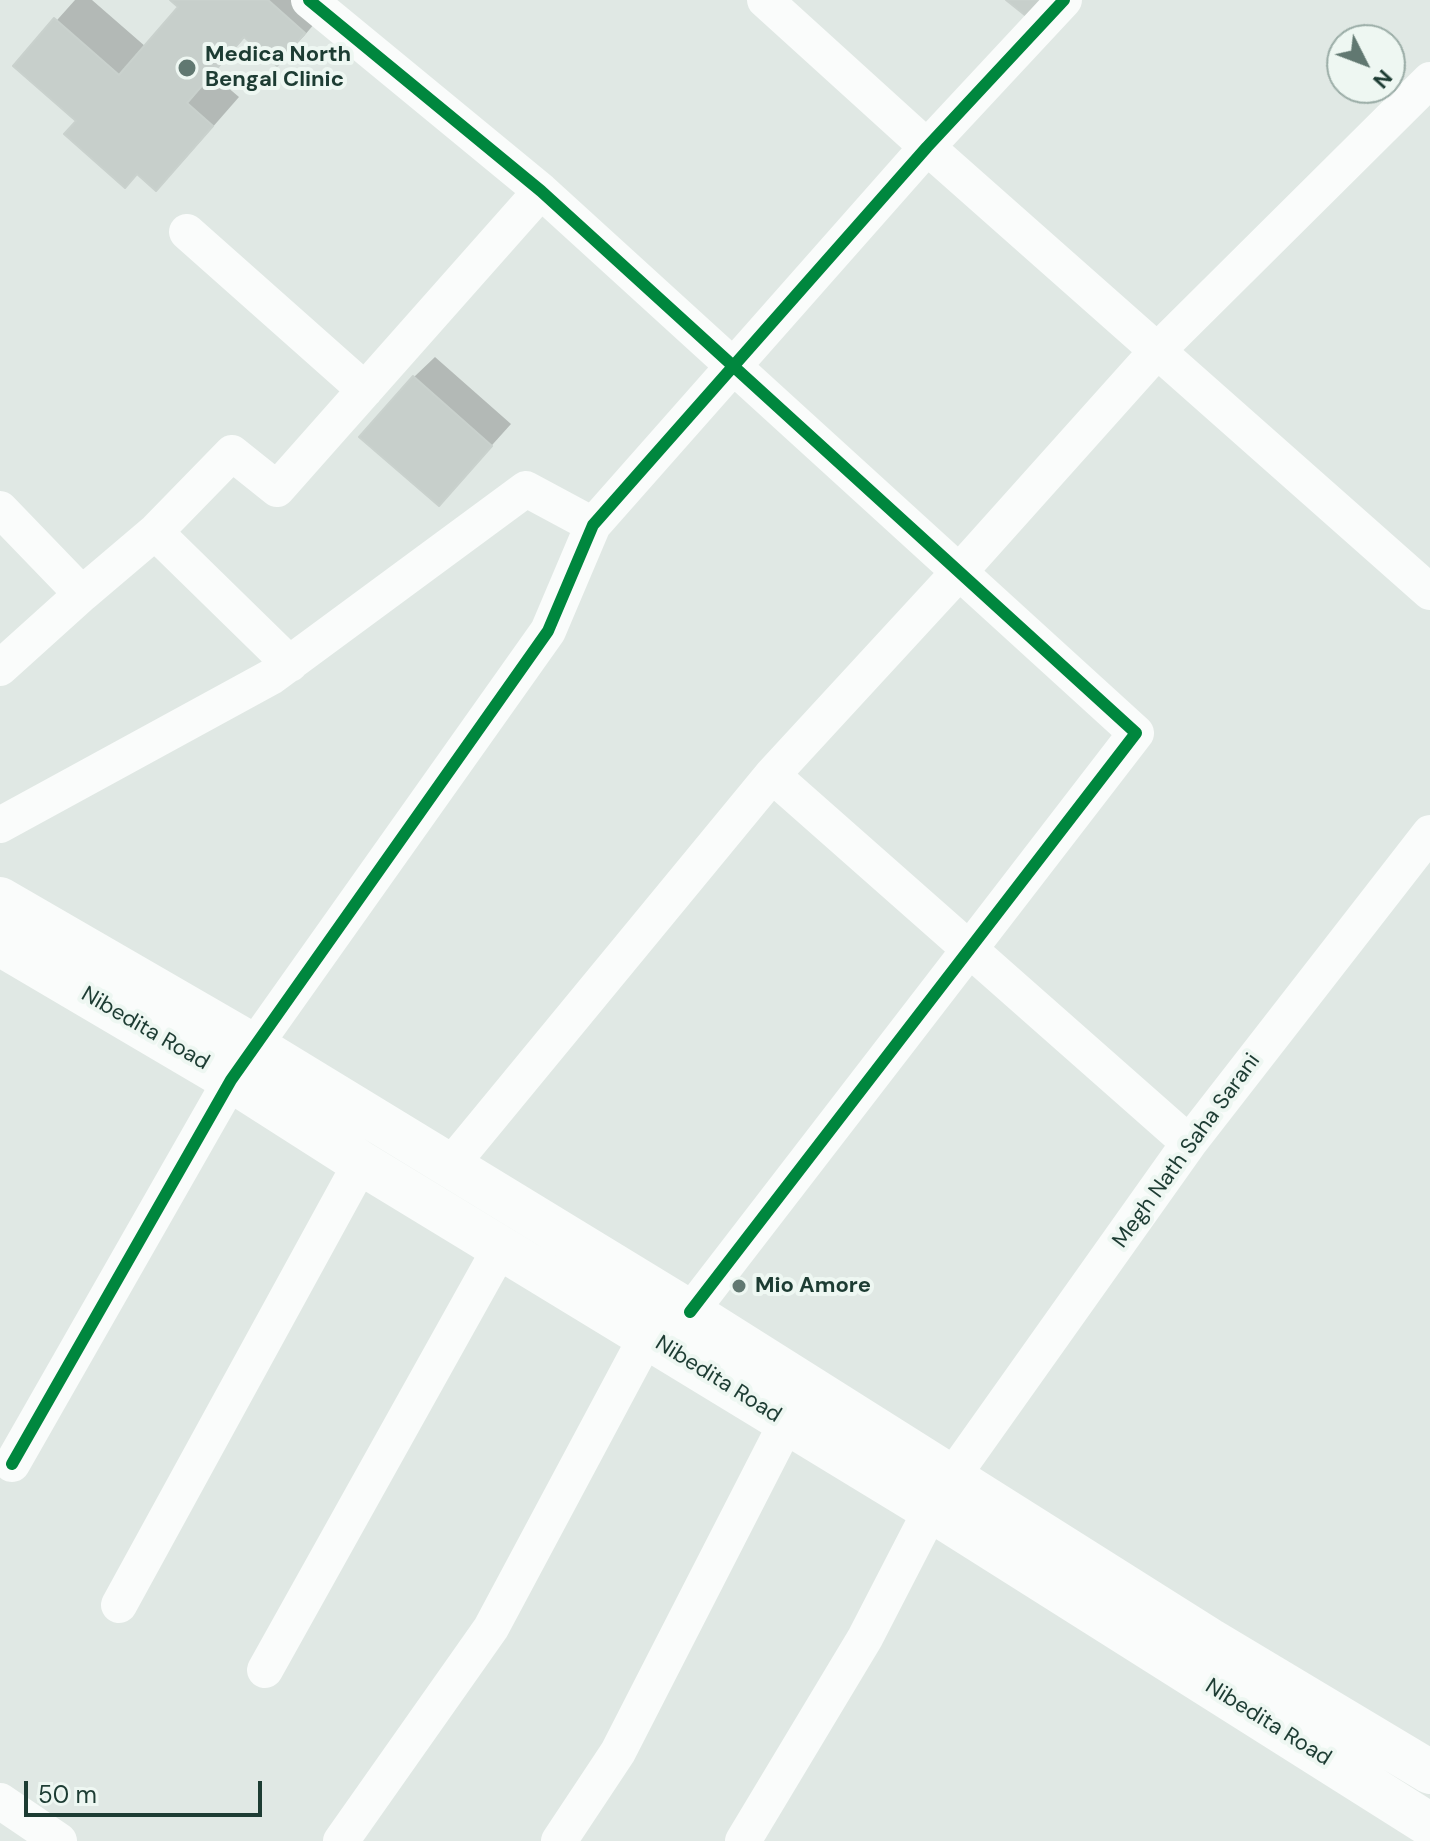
<!DOCTYPE html>
<html>
<head>
<meta charset="utf-8">
<style>
  body { margin:0 }
  #map { position:relative; width:1430px; height:1841px; overflow:hidden; background:#e0e8e4; font-family:"DM Sans",sans-serif }
  canvas { display:block }
  .north { position:absolute; left:1326px; top:24px; width:80px; height:80px; box-sizing:border-box; background:#eef7f2; border:2px solid #9aaca6; border-radius:50%; rotate:132deg; font-size:22px; font-weight:700; line-height:32px; text-align:center; color:#1d3c33 }
  .north::after { content:''; display:block; margin:auto; width:28px; height:36px; background:#617871; clip-path:polygon(50% 0,100% 100%,50% 72%,0 100%) }
  .scale { position:absolute; left:24px; top:1781px; width:238px; height:36px; box-sizing:border-box; border:4px solid #1d3c33; border-top:0; padding-left:10px; font-size:24px; line-height:28px; white-space:nowrap; color:#1d3c33; -webkit-text-stroke:6px #eef7f2; paint-order:stroke }
</style>
</head>
<body>
<div id="map">
<canvas width="1430" height="1841"></canvas>
<div class="north">N</div>
<div class="scale">50 m</div>
</div>
<script>
const ctx = document.querySelector('canvas').getContext('2d');
ctx.lineJoin = 'round';
function fillPath(path, color) {
  ctx.fillStyle = color;
  ctx.fill(path, 'evenodd');
}
function shape(rows) {
  const path = new Path2D();
  for (const r of rows) {
    path.moveTo(r[0], r[1]);
    for (let i = 2; i < r.length; i += 2) path.lineTo(r[i], r[i + 1]);
  }
  return path;
}
function trace(path, color, width, dash) {
  ctx.strokeStyle = color;
  ctx.lineWidth = width;
  ctx.lineCap = dash ? 'butt' : 'round';
  ctx.setLineDash(dash || []);
  ctx.stroke(path);
}
function write(font, color, halo, rows, align = 'center') {
  ctx.font = font + ' "DM Sans",sans-serif';
  ctx.lineWidth = 8;
  ctx.setLineDash([]);
  ctx.textBaseline = 'middle';
  ctx.strokeStyle = halo;
  ctx.fillStyle = color;
  for (const [text, x, y, turn = 0] of rows) {
    ctx.save();
    ctx.translate(x, y);
    ctx.rotate((+turn || 0) * Math.PI / 180);
    ctx.textAlign = isNaN(turn) ? turn : align;
    if (halo) ctx.strokeText(text, 0, 0);
    ctx.fillText(text, 0, 0);
    ctx.restore();
  }
}
fillPath(shape([
  [75,0,92,0,146,47,181,7,173,0,326,0,331,4,304,36,277,63,246,36,212,74,239,97,183,161,156,188,16,66],
  [435,357,511,424,439,504,414,377]
]), '#0003');
const building = shape([
  [170,0,268,0,305,33,277,66,244,37,187,103,213,126,156,191,137,174,125,188,64,134,76,121,13,66,54,18,119,75,178,7,170,0],
  [1006,0,1040,0,1026,16,1006,0],
  [413,376,492,446,439,506,359,437,413,376]
]);
fillPath(building, '#c7cfcb');
trace(building, '#c9d1cd', 2);
trace(shape([
  [309,0,541,191,1136,733,690,1312],
  [765,0,927,147,1430,592],
  [187,232,365,390],
  [0,509,82,594],
  [155,532,290,664],
  [0,668,82,594,155,532,232,453,277,489,541,191],
  [772,775,1189,1143],
  [0,825,271,677,526,489,593,525],
  [254,1046,548,631,593,525,927,147,1064,0],
  [450,1166,772,775,960,571,1157,351,1430,80],
  [12,1464,231,1080],
  [952,1477,1189,1143,1430,833],
  [119,1605,361,1163],
  [265,1670,501,1247],
  [0,1801,59,1841],
  [341,1841,491,1628,647,1336],
  [559,1841,618,1752,787,1422],
  [743,1841,865,1638,931,1510]
]), '#fafcfb', 36);
trace(shape([
  [0,899,254,1046,690,1312,1210,1640,1430,1772],
  [0,944,231,1080,361,1163,931,1510,1430,1825]
]), '#fafcfb', 44);
trace(shape([
  [309,0,541,191,1136,733,690,1312],
  [12,1464,231,1080,548,631,593,525,927,147,1064,0]
]), '#00873e', 12);
for (const [x, y, r, color] of [
  [187,68,10,"#617871"],
  [739,1286,8,"#617871"]
]) {
  const dot = new Path2D();
  dot.arc(x, y, r, 0, 2 * Math.PI);
  ctx.fillStyle = color;
  ctx.fill(dot);
  trace(dot, '#eef7f2', 3);
}
write('bold 22px', '#1d3c33', '#eef7f2', [
  ["Medica North",205,55],
  ["Bengal Clinic",205,80],
  ["Mio Amore",755,1286]
], 'left');
write('22px', '#1d3c33', '#eef7f2', [
  ["Nibedita Road",145,1029,30],
  ["Megh Nath Saha Sarani",1187,1151,-54],
  ["Nibedita Road",718,1380,32],
  ["Nibedita Road",1268,1723,32]
]);
</script>
</body>
</html>
